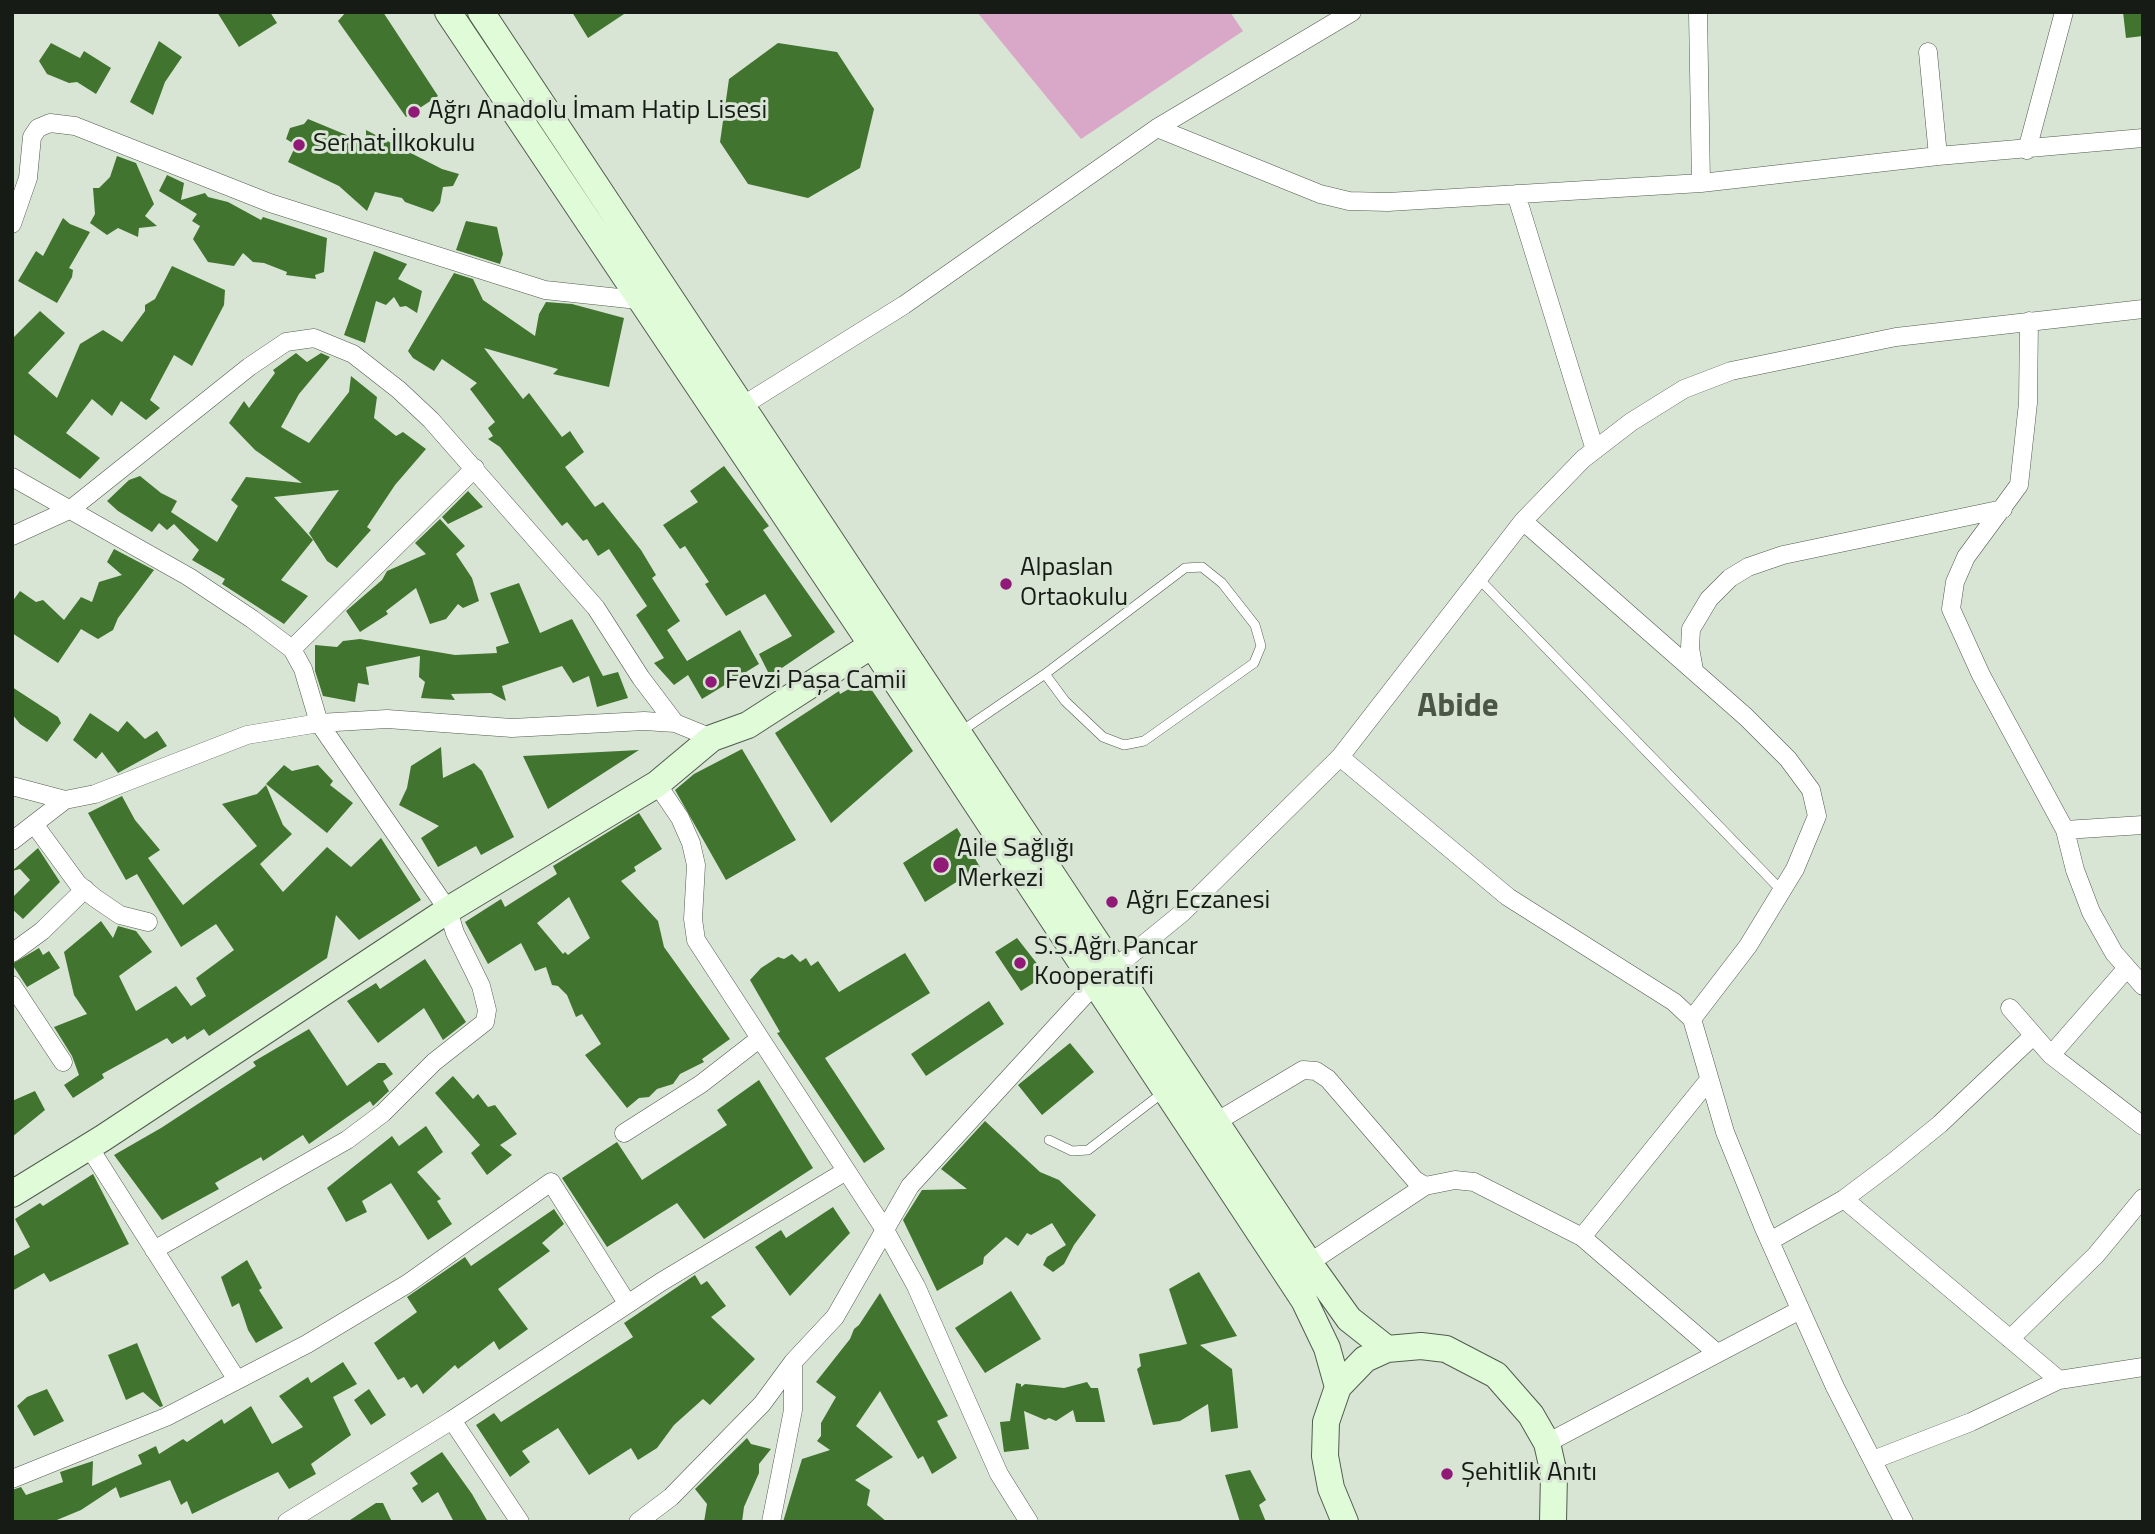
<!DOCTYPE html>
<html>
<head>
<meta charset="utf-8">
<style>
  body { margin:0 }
  #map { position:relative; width:2155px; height:1534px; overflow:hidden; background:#d8e5d4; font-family:"Titillium Web",sans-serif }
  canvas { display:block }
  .frame { position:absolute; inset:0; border:14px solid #161b15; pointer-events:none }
</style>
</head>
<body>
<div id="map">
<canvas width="2155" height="1534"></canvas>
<div class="frame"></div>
</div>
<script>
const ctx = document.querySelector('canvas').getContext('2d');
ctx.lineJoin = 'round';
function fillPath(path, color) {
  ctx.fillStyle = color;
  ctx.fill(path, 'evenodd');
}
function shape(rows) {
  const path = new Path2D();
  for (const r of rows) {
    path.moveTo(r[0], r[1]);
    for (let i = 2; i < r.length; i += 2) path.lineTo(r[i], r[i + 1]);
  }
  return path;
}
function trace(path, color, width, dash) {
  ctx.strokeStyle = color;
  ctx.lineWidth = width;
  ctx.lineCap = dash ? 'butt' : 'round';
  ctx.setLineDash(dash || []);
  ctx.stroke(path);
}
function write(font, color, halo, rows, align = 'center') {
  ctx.font = font + ' "Titillium Web",sans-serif';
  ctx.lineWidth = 6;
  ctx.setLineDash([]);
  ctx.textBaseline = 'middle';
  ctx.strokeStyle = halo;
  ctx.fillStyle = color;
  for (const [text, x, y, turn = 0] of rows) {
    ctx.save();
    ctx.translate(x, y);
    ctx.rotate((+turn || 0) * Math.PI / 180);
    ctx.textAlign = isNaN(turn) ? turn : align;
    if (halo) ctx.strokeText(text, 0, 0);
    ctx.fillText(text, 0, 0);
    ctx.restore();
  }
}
fillPath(shape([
  [977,12,1230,12,1243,31,1081,139]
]), '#d9a7c8');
fillPath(shape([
  [217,12,270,12,277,23,239,47],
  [346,12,383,12,438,96,406,117,338,21],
  [572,12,627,12,588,38],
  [2123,12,2143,12,2143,36,2126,38],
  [159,41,182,57,165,82,153,115,130,102],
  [51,43,80,58,84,51,111,68,96,94,77,82,69,83,47,74,39,61],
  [778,43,837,52,874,109,860,168,808,198,748,184,720,142,729,79],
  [308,119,366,143,366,130,442,169,459,174,453,186,443,187,440,203,433,212,405,202,402,198,375,192,367,211,339,186,288,162,296,145,286,139,290,128,304,124],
  [117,156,136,163,154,204,145,216,157,226,139,228,138,237,118,228,107,235,90,223,95,214,93,188,99,188,110,177],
  [167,175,184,183,181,200,205,193,208,197,228,202,261,220,263,217,327,238,324,272,315,275,316,279,286,275,287,272,264,263,253,262,243,253,234,266,208,262,193,239,200,226,192,221,197,214,159,191],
  [63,218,70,224,90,232,69,268,73,270,72,277,57,303,18,281,36,251,43,256],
  [466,221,497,227,503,254,500,264,456,250],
  [374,251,407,264,398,279,422,291,417,313,406,306,400,307,394,297,386,305,376,301,365,343,344,335],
  [172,266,225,290,224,305,192,366,174,355,150,400,160,408,146,420,121,401,112,416,92,399,66,433,100,458,80,479,12,433,12,339,40,311,65,333,28,373,57,398,80,344,103,330,122,342,145,311,145,305,155,299],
  [454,273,473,279,483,300,535,336,539,314,546,302,572,304,624,318,609,387,553,374,558,369,484,348,523,399,529,393,562,437,570,431,584,452,565,467,595,507,603,502,641,550,656,575,652,578,680,621,667,630,687,661,740,630,759,664,702,699,688,675,674,685,654,663,664,658,636,615,647,606,609,549,598,556,587,539,583,541,567,522,562,526,500,447,488,439,493,436,488,428,495,422,470,389,477,383,442,359,434,371,413,358,408,351],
  [296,353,307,362,321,353,330,357,299,394,281,427,309,443,349,392,351,376,377,397,374,418,396,436,403,432,426,449,395,485,367,527,371,530,337,568,327,561,309,533,339,490,274,497,313,540,281,580,308,596,284,624,222,584,225,579,192,560,199,550,174,524,167,530,159,523,152,532,118,511,107,501,129,480,140,476,161,493,177,501,171,512,217,542,238,506,231,500,246,477,302,483,255,450,229,423,244,401,249,408,275,373,273,370],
  [724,466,769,526,763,530,835,632,770,676,759,654,792,636,765,594,726,616,705,584,709,582,685,546,680,549,663,525,698,502,690,491],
  [468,491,483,507,448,524,442,517],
  [440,519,465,546,456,554,472,578,479,601,463,608,458,604,446,619,430,624,416,588,386,611,388,614,360,632,346,611,382,580,387,571,426,554,415,543],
  [114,549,154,570,118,618,113,630,98,639,81,629,58,663,12,633,12,602,20,591,36,602,43,600,64,620,81,597,92,602,99,582,122,575,107,562],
  [519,583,540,633,572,619,603,676,618,672,628,698,597,707,589,676,573,683,562,666,502,686,506,701,491,693,451,694,455,700,421,698,425,682,419,677,420,656,366,667,369,685,358,683,355,702,323,696,315,671,315,645,337,647,343,641,360,639,455,655,497,653,496,647,509,643,490,593],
  [865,680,913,751,831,823,775,733,839,691,840,694],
  [12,687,58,717,61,723,47,742,20,724,12,714],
  [90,713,118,732,127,721,145,739,157,731,167,746,118,773,102,752,96,759,73,740],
  [441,747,443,778,474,763,482,771,514,837,481,855,476,846,438,867,421,838,439,826,399,805,407,788,411,766],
  [742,749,796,840,726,880,675,790,694,774],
  [639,750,548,809,523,756],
  [284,765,292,771,318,765,333,781,330,785,353,803,327,833,266,784],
  [266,785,283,825,292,834,260,864,283,892,327,847,351,867,381,838,421,900,359,940,336,915,327,958,209,1036,204,1029,187,1040,185,1036,172,1044,167,1038,102,1074,104,1078,73,1098,64,1085,79,1075,72,1056,54,1027,87,1014,74,995,64,952,101,921,113,938,118,926,136,931,152,952,119,976,136,1011,176,986,191,1006,206,996,196,978,234,950,216,924,181,947,137,874,126,880,88,813,122,796,135,820,160,850,148,858,183,905,257,846,222,804,257,794],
  [639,813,662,849,634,867,636,871,621,881,658,921,664,947,730,1039,702,1059,704,1062,680,1074,673,1084,657,1089,649,1097,639,1098,627,1108,585,1055,601,1044,582,1014,576,1017,567,995,558,986,552,985,546,967,535,971,521,943,488,964,465,922,501,899,505,907,557,874,553,866],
  [569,897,590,938,568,955,565,952,563,954,537,923],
  [957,828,980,867,925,902,903,863],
  [38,848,60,882,23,919,12,909,12,898,30,880,20,869,12,871],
  [1017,938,1046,975,1021,991,995,952],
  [39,948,43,955,49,951,60,968,27,987,12,964],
  [905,953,930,993,825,1058,885,1149,864,1163,777,1033,780,1032,750,980,761,968,778,957,784,959,792,954,800,962,806,958,811,966,818,961,839,992],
  [425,959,466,1022,443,1040,424,1008,378,1043,347,1001,376,983,380,989],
  [989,1001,1004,1024,926,1076,911,1054],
  [309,1029,347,1086,378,1063,385,1063,393,1074,383,1081,389,1091,373,1106,370,1101,309,1144,303,1135,263,1161,261,1157,215,1183,219,1189,162,1220,114,1155,161,1128,256,1066,253,1062],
  [1070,1043,1094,1072,1042,1115,1018,1085],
  [453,1076,473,1099,478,1094,488,1107,495,1105,517,1134,500,1145,512,1155,487,1175,471,1153,480,1145,435,1093],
  [759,1080,813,1168,704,1239,677,1203,607,1247,562,1178,617,1142,642,1180,727,1125,717,1110],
  [35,1091,45,1110,12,1137,12,1101],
  [985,1121,1040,1172,1059,1180,1096,1215,1074,1245,1064,1264,1053,1272,1043,1265,1047,1257,1066,1245,1052,1223,1031,1235,1027,1233,1018,1246,1006,1237,984,1257,983,1264,937,1291,903,1220,922,1190,967,1189,941,1169],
  [426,1126,443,1152,417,1172,441,1199,437,1201,452,1224,428,1240,391,1183,362,1201,367,1212,346,1222,327,1188,392,1136,399,1146],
  [93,1174,129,1244,50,1282,44,1273,12,1291,12,1257,30,1247,15,1219,40,1203,43,1206],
  [833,1207,850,1233,790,1296,755,1247,781,1230,786,1238],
  [554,1209,564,1224,542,1243,550,1251,498,1289,528,1329,499,1350,494,1341,458,1369,455,1365,423,1394,417,1384,411,1388,404,1377,398,1380,374,1343,417,1312,407,1297,465,1257,471,1266],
  [247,1260,262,1288,259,1290,283,1328,256,1343,248,1330,239,1303,232,1307,221,1277],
  [1199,1272,1237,1336,1200,1345,1232,1369,1238,1428,1211,1432,1208,1404,1180,1421,1153,1425,1137,1369,1141,1366,1139,1354,1187,1344,1169,1289],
  [695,1275,701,1285,707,1281,726,1306,711,1317,755,1359,710,1405,703,1399,674,1425,657,1448,638,1460,631,1448,589,1475,558,1428,522,1451,530,1462,510,1477,476,1425,494,1413,501,1422,633,1337,624,1323],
  [1011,1291,1041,1339,985,1373,955,1328],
  [880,1293,948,1416,937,1421,957,1458,932,1474,923,1456,918,1459,880,1391,856,1426,893,1457,855,1480,870,1490,867,1505,887,1522,783,1522,802,1459,830,1450,817,1441,821,1436,821,1423,836,1397,816,1382,850,1339,854,1329,859,1325],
  [137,1343,163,1406,160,1407,143,1392,126,1400,108,1355],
  [343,1362,357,1384,333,1397,351,1435,311,1464,316,1474,289,1489,278,1472,192,1514,187,1501,181,1505,170,1480,120,1498,116,1487,81,1510,52,1522,12,1522,12,1490,21,1487,26,1495,63,1482,60,1472,93,1461,92,1486,142,1464,138,1455,156,1446,159,1454,183,1439,187,1442,222,1419,224,1424,251,1406,272,1444,303,1427,279,1396,308,1377,311,1383],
  [1087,1382,1091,1388,1098,1388,1105,1422,1076,1422,1073,1410,1056,1421,1049,1418,1045,1420,1024,1411,1029,1449,1004,1452,1000,1422,1010,1421,1016,1383,1021,1384,1021,1387,1025,1384,1064,1388],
  [47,1389,64,1421,34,1436,17,1406,27,1397],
  [369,1389,386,1415,371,1425,354,1400],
  [747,1438,751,1444,771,1449,759,1464,759,1473,744,1507,742,1522,704,1522,707,1504,695,1489],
  [442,1452,472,1494,488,1522,454,1522,438,1492,422,1503,412,1488,418,1484,410,1473],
  [1250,1470,1266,1500,1259,1505,1266,1522,1240,1522,1225,1475],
  [376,1503,383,1503,392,1522,347,1522]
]), '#41742f');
const lane = shape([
  [1479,579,1782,891],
  [960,732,1045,674,1185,568,1202,567,1222,583,1255,625,1261,646,1254,663,1144,741,1124,745,1103,737,1065,701,1045,674],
  [1049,1140,1072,1151,1088,1150,1165,1091]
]);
const street = shape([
  [1698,12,1701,183],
  [1928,52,1938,156],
  [1157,128,1320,194,1349,201,1388,202,1701,183,1938,156,2143,138],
  [2027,150,2064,12],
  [1516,194,1595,450],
  [12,224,28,178,32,137,38,128,50,123,75,126,270,203,545,290,638,300,645,296],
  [2029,321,2028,403,2019,485,1966,557,1955,582,1951,609,1981,675,2065,830,2075,870,2091,912,2114,953,2143,986],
  [742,406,904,305,1157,128,1352,12],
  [12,477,189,577,252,619,292,649,303,669,319,723,448,910,455,933,481,986,487,1010,485,1022,434,1062,383,1113,347,1140,154,1250],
  [1523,521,1746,717,1788,759,1811,790,1817,816,1795,869,1748,946,1692,1019],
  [12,536,71,509,249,367,286,342,314,338,353,354,399,390,431,420,596,608,641,678,675,723],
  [292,649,475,468],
  [1694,670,1690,648,1691,629,1709,599,1730,578,1748,567,1783,555,2003,509],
  [1340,757,1508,897,1674,1002,1692,1019,1725,1132,1763,1226,1835,1387,1904,1522],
  [657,784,680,818,691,843,696,865,693,919,696,940,885,1230,916,1286,999,1474,1029,1522],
  [12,786,65,800],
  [34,824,78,884,95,898,120,915,148,922],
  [2065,830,2143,825],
  [12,841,65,800,95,794,247,735,319,723,387,719,512,728,644,721,675,723,712,738],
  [12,953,42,931,85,889],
  [12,985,63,1062],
  [2010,1008,2051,1055,2143,1126],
  [2051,1055,2127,968],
  [1216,1122,1303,1070,1316,1071,1328,1079,1415,1180,1425,1186,1455,1180,1474,1182,1582,1237,1717,1353],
  [624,1133,701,1084,759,1039],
  [89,1147,237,1380],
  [1844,1199,2059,1380],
  [1582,1237,1708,1081],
  [1770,1241,1844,1199,1892,1163,1940,1124,2033,1036],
  [1309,1263,1425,1186],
  [2010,1339,2096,1255,2143,1198],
  [452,1420,520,1522],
  [1547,1443,1800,1310],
  [1873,1460,1971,1422,2059,1380,2143,1367],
  [12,1479,166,1417,307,1344,407,1284,551,1182,627,1303],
  [287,1522,452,1420,661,1282,846,1171],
  [638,1522,671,1497,762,1404,793,1362,835,1317,910,1186,1095,984,1182,913,1340,757,1523,521,1583,459,1631,422,1684,389,1731,371,1896,337,2143,309],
  [771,1522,793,1410,793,1362]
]);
const secondary = shape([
  [448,12,872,645,1304,1300,1327,1348,1338,1387],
  [481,12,1309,1263,1349,1319,1387,1349],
  [12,1194,103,1138,448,910,657,784,712,738,748,725,872,645],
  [1345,1522,1331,1488,1325,1456,1326,1422,1338,1387,1365,1359,1387,1349,1421,1346,1446,1349,1496,1375,1531,1415,1547,1443,1554,1474,1553,1522]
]);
trace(lane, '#505c4d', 10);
trace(street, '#505c4d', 19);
trace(secondary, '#505c4d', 28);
trace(lane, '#fff', 9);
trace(street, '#fff', 18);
trace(secondary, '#e0fbd7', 26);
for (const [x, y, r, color] of [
  [414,112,7,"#911977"],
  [299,145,7,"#911977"],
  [1006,584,7,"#911977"],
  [711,682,7,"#911977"],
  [941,865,9,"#911977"],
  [1112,902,7,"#911977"],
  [1020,963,7,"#911977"],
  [1447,1474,7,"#911977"]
]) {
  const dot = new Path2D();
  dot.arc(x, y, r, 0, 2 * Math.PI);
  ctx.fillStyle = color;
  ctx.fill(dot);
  trace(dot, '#d8e5d4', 2.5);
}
write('26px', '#161b15', '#d8e5d4', [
  ["Ağrı Anadolu İmam Hatip Lisesi",428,112],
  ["Serhat İlkokulu",313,145],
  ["Alpaslan",1020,569],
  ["Ortaokulu",1020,599],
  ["Fevzi Paşa Camii",725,682],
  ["Aile Sağlığı",957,850],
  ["Merkezi",957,880],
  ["Ağrı Eczanesi",1126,902],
  ["S.S.Ağrı Pancar",1034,948],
  ["Kooperatifi",1034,978],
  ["Şehitlik Anıtı",1461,1474]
], 'left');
write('bold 33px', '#4b5647', '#d8e5d4', [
  ["Abide",1458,708]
]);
</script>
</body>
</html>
